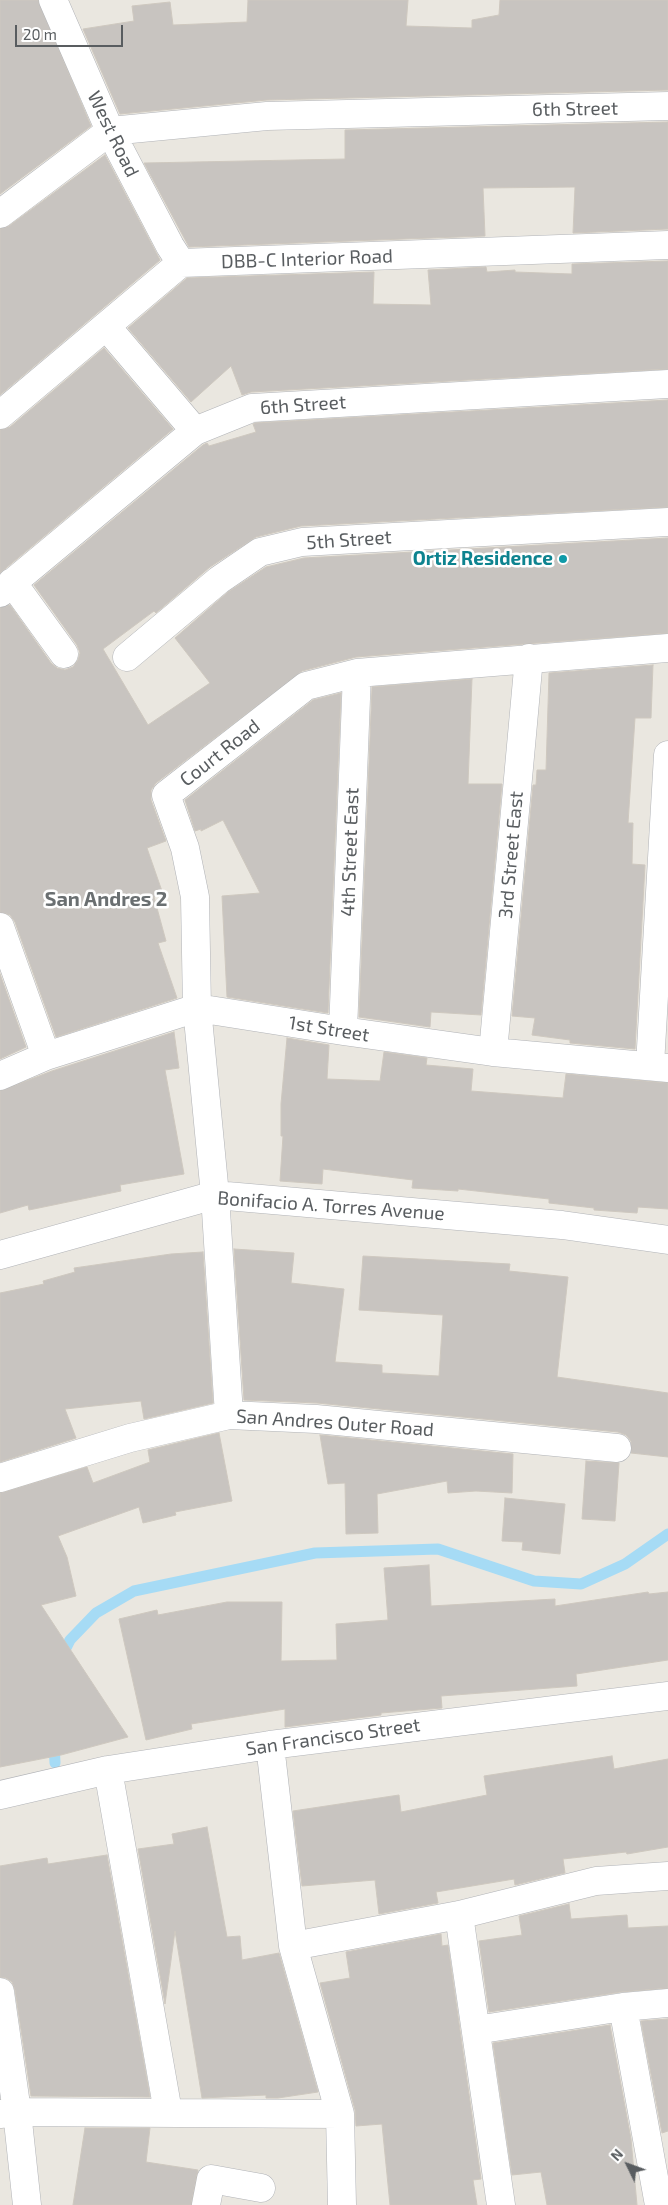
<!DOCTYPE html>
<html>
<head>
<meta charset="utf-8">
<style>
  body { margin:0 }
  #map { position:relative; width:668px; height:2205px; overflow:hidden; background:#eae7e0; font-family:"Exo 2",sans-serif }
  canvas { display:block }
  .north { position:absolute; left:603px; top:2140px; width:50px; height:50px; -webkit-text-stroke:4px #fff; paint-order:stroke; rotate:312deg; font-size:14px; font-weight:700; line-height:20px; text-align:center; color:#595d60 }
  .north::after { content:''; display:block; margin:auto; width:18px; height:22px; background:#595d60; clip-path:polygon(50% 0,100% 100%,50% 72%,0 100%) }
  .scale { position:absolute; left:15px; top:25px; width:108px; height:22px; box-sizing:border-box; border:2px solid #595d60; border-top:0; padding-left:6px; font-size:15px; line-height:18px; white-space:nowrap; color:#595d60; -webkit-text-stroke:4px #fff; paint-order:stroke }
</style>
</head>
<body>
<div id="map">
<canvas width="668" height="2205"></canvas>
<div class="north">N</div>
<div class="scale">20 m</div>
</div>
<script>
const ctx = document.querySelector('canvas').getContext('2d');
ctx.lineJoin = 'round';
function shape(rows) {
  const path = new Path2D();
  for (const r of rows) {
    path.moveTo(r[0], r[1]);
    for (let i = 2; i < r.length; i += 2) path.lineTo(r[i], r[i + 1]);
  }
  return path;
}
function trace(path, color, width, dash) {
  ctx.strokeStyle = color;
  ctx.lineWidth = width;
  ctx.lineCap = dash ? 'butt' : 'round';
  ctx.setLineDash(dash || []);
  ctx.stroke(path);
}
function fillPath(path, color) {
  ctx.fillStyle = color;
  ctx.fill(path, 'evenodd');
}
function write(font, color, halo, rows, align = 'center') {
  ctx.font = font + ' "Exo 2",sans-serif';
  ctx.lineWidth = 5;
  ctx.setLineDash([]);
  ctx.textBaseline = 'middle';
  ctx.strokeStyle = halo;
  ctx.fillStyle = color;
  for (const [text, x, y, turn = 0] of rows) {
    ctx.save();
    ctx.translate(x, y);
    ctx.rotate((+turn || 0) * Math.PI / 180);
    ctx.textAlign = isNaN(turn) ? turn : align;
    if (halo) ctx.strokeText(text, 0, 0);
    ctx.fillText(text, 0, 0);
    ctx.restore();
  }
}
trace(shape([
  [61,1658,70,1640,96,1613,134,1591,315,1553,438,1549,534,1581,581,1584,625,1564,668,1534],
  [54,1742,55,1763]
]), '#a6dbf5', 11);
const building = shape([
  [0,0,38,0,91,126,0,194,0,0],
  [248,0,408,0,406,26,472,28,472,20,499,15,500,0,668,0,668,90,267,100,120,114,83,29,134,21,132,6,170,2,173,25,247,22,248,0],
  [668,122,668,229,573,233,575,187,483,188,485,236,189,247,144,163,345,159,345,130,668,122],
  [105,155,160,260,0,395,0,229,9,226,105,155],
  [668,261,668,369,251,392,242,395,231,366,191,402,128,328,187,278,374,272,373,304,431,305,428,270,486,267,487,272,515,270,515,272,572,274,572,264,668,261],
  [104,348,173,429,0,573,0,430,10,427,104,348],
  [668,400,668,507,301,526,256,537,210,567,156,613,154,611,103,649,148,725,210,683,175,638,228,592,266,567,304,558,668,538,668,633,356,657,302,671,156,783,151,790,151,800,166,841,147,848,163,894,154,897,166,941,158,943,177,998,56,1037,15,922,10,915,0,912,0,608,10,605,51,663,57,668,65,670,73,667,78,660,80,653,77,645,34,585,203,445,207,443,209,446,256,432,253,424,255,423,668,400],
  [653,665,651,718,635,718,628,823,633,823,632,864,645,865,635,1049,570,1043,570,1040,532,1035,535,1018,512,1016,533,785,536,785,537,770,546,770,549,673,653,665],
  [472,679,468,784,502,784,481,1015,431,1012,430,1027,359,1017,372,687,472,679],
  [341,693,328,1013,227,997,222,896,260,893,223,820,201,831,201,829,195,831,185,800,313,700,341,693],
  [0,974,26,1047,0,1059,0,974],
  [174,1032,179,1068,165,1070,184,1174,120,1185,121,1191,29,1210,28,1205,0,1213,0,1091,52,1071,174,1032],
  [287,1038,329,1045,327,1079,380,1081,384,1052,427,1058,426,1065,473,1069,471,1091,563,1098,566,1074,668,1083,668,1209,638,1207,637,1213,594,1210,594,1208,549,1203,549,1199,458,1189,458,1191,412,1188,413,1180,323,1169,322,1184,280,1181,283,1136,281,1136,281,1104,287,1038],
  [234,1249,294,1253,291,1283,344,1289,335,1362,382,1365,382,1373,439,1376,443,1315,359,1310,363,1256,510,1264,509,1271,568,1277,557,1377,668,1393,668,1457,631,1453,631,1441,626,1435,618,1432,317,1403,244,1400,234,1249],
  [203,1252,213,1403,144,1419,141,1401,65,1409,76,1438,0,1462,0,1293,44,1284,43,1281,75,1272,74,1268,171,1254,203,1252],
  [219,1433,232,1501,175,1512,176,1515,143,1523,139,1507,58,1536,67,1557,76,1596,41,1605,128,1737,61,1755,0,1767,0,1493,87,1467,93,1483,150,1462,148,1450,219,1433],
  [320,1435,513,1454,512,1493,476,1491,448,1493,447,1481,377,1494,378,1533,346,1534,345,1483,328,1484,320,1435],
  [586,1461,619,1463,615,1521,582,1519,586,1461],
  [505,1498,565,1504,560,1554,522,1550,523,1542,502,1541,505,1498],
  [429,1565,431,1606,555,1599,555,1606,648,1592,649,1594,668,1592,668,1660,576,1674,577,1686,441,1696,442,1708,381,1713,381,1715,285,1727,285,1709,191,1724,192,1729,146,1740,119,1619,157,1610,158,1615,227,1602,282,1602,281,1661,337,1660,336,1624,388,1620,384,1568,429,1565],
  [612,1756,614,1769,668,1759,668,1847,627,1854,626,1852,563,1859,565,1873,515,1885,514,1879,436,1892,438,1903,379,1914,375,1880,302,1886,293,1811,399,1795,401,1812,487,1795,484,1776,612,1756],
  [207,1827,227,1937,240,1936,242,1960,279,1953,318,2092,278,2098,266,2098,266,2095,202,2098,175,1931,165,2004,138,1849,174,1844,172,1834,207,1827],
  [107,1855,150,2097,31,2096,15,1990,12,1982,6,1978,0,1977,0,1866,47,1858,48,1864,107,1855],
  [569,1904,571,1919,627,1915,628,1928,668,1926,668,1988,621,1992,489,2012,479,1941,522,1935,519,1916,569,1904],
  [441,1934,442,1946,448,1945,481,2179,473,2180,477,2205,390,2205,382,2124,356,2126,355,2110,320,1983,350,1978,346,1952,441,1934],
  [668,2019,668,2131,662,2133,641,2021,668,2019],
  [610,2025,631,2139,637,2205,547,2205,541,2172,512,2175,493,2043,610,2025],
  [85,2128,150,2128,146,2162,198,2170,191,2205,73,2205,85,2128]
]);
fillPath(building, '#c8c4c0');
trace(building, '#cec8bf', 1);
const minor = shape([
  [53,0,110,131,170,246,181,263],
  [0,214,110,131,267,116,668,106],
  [106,326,195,431],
  [0,415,181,263,668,245],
  [12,582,64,654],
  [0,593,195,431,252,408,668,384],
  [127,657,219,580,260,552,302,542,668,522],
  [0,927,46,1056],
  [343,1031,357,673],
  [493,1052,529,658],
  [650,1065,668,755],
  [0,1076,46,1056,197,1008,343,1031,493,1052,668,1068],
  [0,1255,215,1195,562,1225,668,1240],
  [229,1415,215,1195,197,1008,195,897,185,848,166,795,306,686,357,673,668,648],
  [0,1478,130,1438,229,1415,316,1419,617,1448],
  [270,1745,293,1946,340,2114,342,2205],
  [108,1770,168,2112],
  [0,1795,108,1770,270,1745,668,1696],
  [459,1915,501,2205],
  [293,1946,459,1915,596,1881,668,1876],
  [0,1992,17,2112,27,2205],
  [623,2007,659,2205],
  [476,2030,623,2007,668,2003],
  [0,2114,17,2112,340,2114],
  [206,2205,211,2179,261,2188]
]);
trace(minor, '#b1b3b7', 29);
trace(minor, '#fff', 28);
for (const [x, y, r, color] of [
  [563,559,5,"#0f9aa8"]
]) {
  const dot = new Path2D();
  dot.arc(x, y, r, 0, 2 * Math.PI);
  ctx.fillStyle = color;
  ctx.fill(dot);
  trace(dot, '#fff', 2);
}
write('19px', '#595d60', '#fff', [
  ["6th Street",575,109,-1],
  ["West Road",113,134,64],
  ["DBB-C Interior Road",307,259,-2],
  ["6th Street",303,405,-4],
  ["5th Street",349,540,-4],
  ["Court Road",220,753,-38],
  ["4th Street East",350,852,-88],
  ["3rd Street East",511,855,-85],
  ["1st Street",329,1029,9],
  ["Bonifacio A. Torres Avenue",331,1206,4],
  ["San Andres Outer Road",335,1423,4],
  ["San Francisco Street",333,1737,-8]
]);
write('bold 19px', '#0d838f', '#fff', [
  ["Ortiz Residence",553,559]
], 'right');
write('bold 20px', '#6a6f71', '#fff', [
  ["San Andres 2",106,899]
]);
</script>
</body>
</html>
